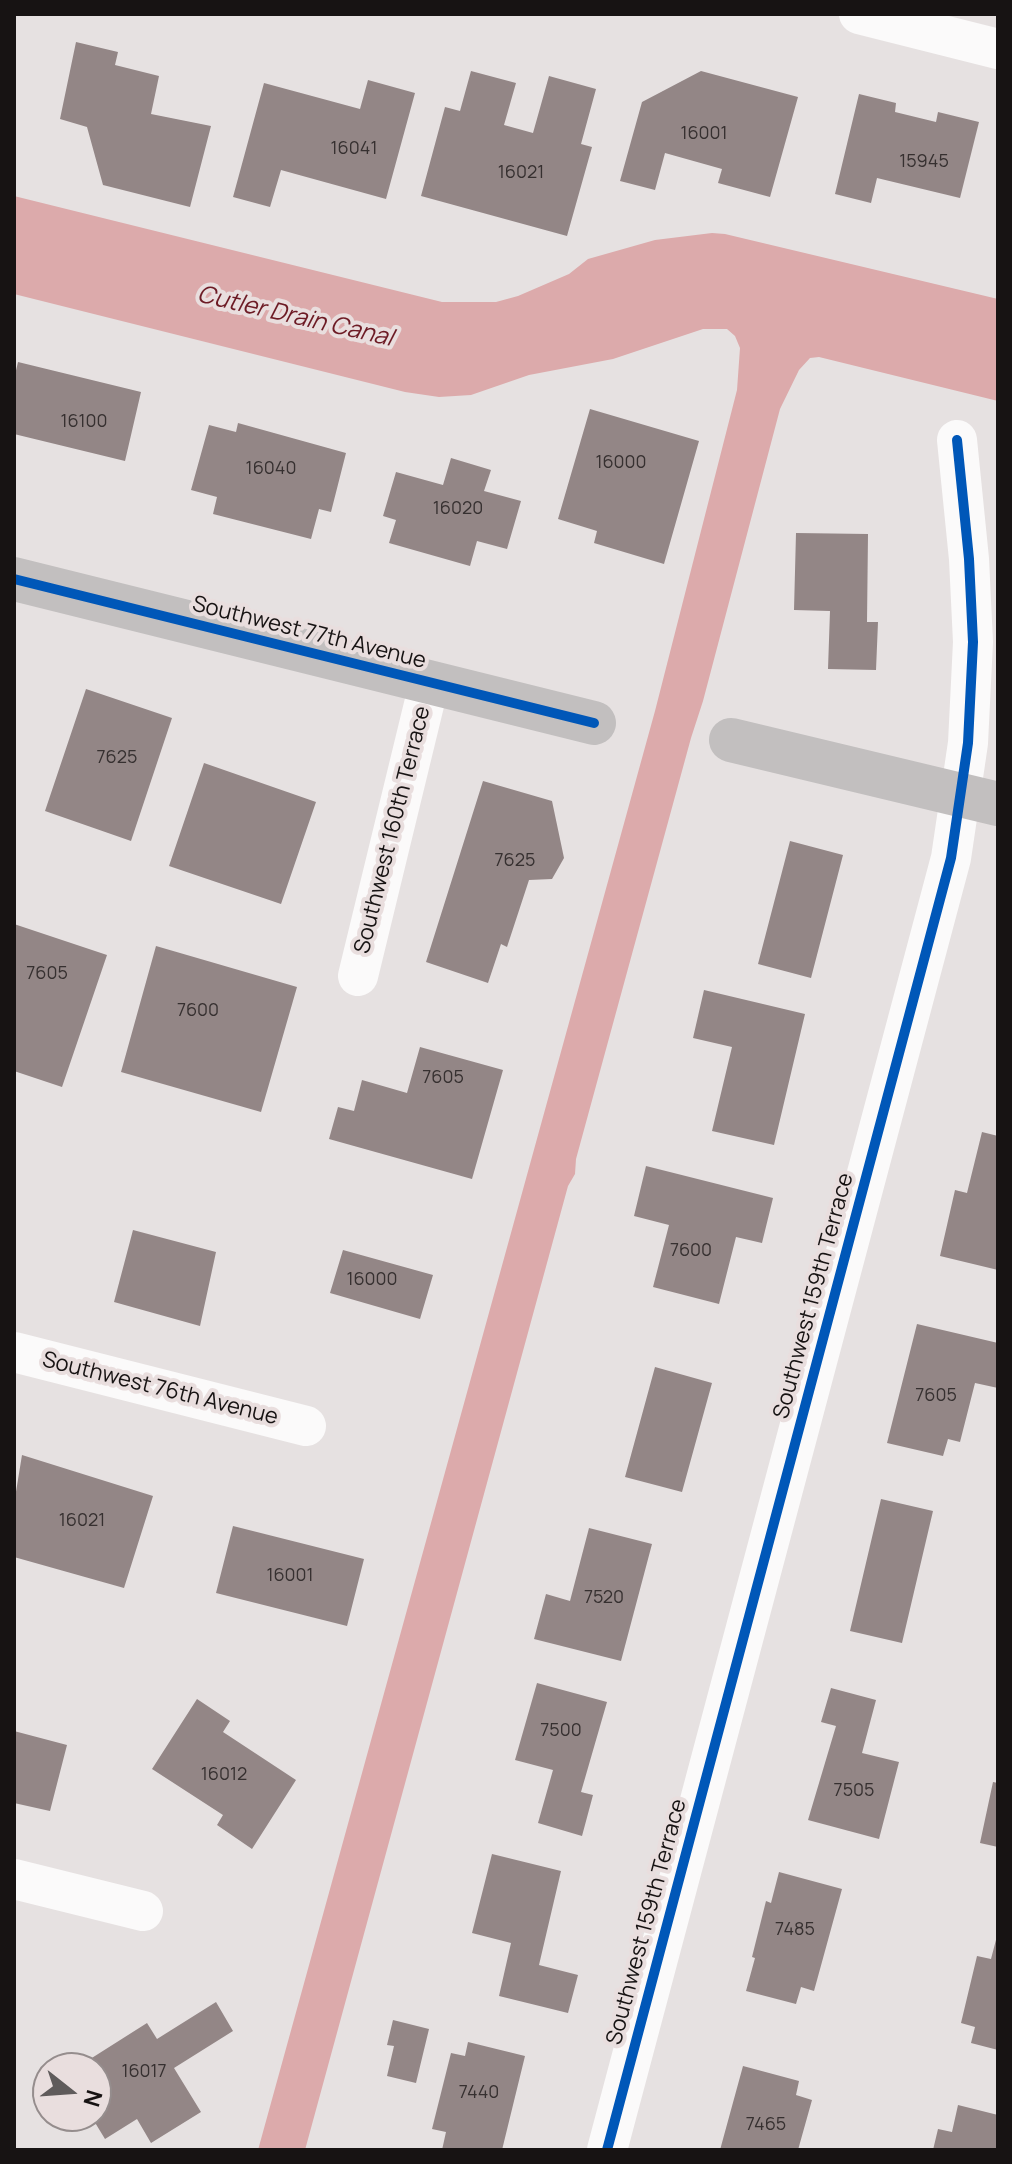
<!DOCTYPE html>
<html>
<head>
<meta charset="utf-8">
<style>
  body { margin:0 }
  #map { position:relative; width:1012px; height:2164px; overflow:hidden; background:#e6e1e1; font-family:Manrope,sans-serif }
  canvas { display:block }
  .frame { position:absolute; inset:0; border:16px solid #171313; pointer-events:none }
  .north { position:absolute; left:32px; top:2052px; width:80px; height:80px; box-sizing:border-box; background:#e9dede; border:2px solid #958d8d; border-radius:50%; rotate:107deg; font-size:22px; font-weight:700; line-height:32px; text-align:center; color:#171313 }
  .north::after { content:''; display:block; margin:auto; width:28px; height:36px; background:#5f5b5b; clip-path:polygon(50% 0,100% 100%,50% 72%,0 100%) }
</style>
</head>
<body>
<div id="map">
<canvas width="1012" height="2164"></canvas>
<div class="frame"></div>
<div class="north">N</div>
</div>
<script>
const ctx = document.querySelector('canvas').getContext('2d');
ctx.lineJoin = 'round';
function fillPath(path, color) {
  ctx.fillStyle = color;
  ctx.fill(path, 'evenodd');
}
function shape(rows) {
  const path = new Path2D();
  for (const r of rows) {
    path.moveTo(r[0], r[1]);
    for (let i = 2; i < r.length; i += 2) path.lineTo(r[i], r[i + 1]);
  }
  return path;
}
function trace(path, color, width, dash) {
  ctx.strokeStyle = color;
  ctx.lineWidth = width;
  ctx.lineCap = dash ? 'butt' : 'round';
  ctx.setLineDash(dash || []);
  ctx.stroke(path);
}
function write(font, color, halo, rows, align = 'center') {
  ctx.font = font + ' Manrope,sans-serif';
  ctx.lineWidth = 8;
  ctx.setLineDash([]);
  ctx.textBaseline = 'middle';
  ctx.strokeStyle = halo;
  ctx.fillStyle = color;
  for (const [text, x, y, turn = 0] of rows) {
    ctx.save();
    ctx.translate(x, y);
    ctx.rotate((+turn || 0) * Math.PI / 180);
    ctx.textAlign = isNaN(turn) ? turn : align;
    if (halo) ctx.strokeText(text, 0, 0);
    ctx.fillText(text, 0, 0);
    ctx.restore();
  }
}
fillPath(shape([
  [14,196,442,302,496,302,518,296,569,274,588,259,655,240,712,233,725,234,998,299,998,401,819,357,810,358,799,370,780,409,703,701,691,738,576,1159,575,1174,568,1186,305,2150,258,2150,655,711,737,390,740,348,735,336,727,329,703,329,613,359,529,375,471,395,439,397,405,392,14,294]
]), '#dcaaab');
fillPath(shape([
  [76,42,118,52,115,65,159,76,151,114,211,126,190,207,103,185,87,127,60,119],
  [471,71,516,83,504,125,533,133,549,76,596,89,581,144,592,147,567,236,421,196,445,107,460,111],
  [701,71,798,97,770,197,718,183,722,169,665,153,655,190,620,181,642,102],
  [368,80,415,93,386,199,281,170,270,207,233,197,264,83,360,109],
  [859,94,896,103,895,112,936,122,938,112,979,122,960,198,877,178,871,203,835,194],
  [18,362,141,392,125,461,14,434,14,379],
  [590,409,699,441,664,564,594,543,597,531,558,519],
  [238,423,346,453,331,512,319,509,311,539,213,514,217,497,191,490,209,425,236,432],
  [451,458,491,470,484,491,521,501,507,549,477,541,470,566,389,543,396,520,383,516,396,472,443,485],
  [796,533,868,534,867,622,878,622,876,670,828,669,830,611,794,610],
  [86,689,172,718,131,841,45,811],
  [204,763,316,802,281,904,169,866],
  [483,781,552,801,564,858,552,879,529,880,507,947,501,944,488,983,426,962],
  [790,841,843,855,811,978,758,964],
  [14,924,107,955,62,1087,14,1071],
  [156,946,297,987,261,1112,121,1072],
  [704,990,805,1014,774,1145,712,1131,732,1047,693,1038],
  [420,1047,503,1070,472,1179,329,1139,338,1107,354,1111,362,1080,407,1093],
  [982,1132,998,1136,998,1270,940,1256,955,1190,967,1193],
  [646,1166,773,1198,762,1243,736,1237,719,1304,653,1287,669,1225,634,1216],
  [133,1230,216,1252,200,1326,114,1302],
  [343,1250,433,1275,420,1319,330,1293],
  [917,1324,998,1343,998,1388,975,1383,960,1442,948,1439,943,1456,887,1443],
  [655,1367,712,1383,682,1492,625,1477],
  [22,1455,153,1496,124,1588,14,1557,14,1504],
  [881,1499,933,1511,902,1643,850,1631],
  [233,1526,364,1559,347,1626,216,1593],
  [589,1528,652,1544,621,1661,534,1639,546,1594,570,1601],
  [537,1683,607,1702,581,1792,593,1795,582,1836,538,1823,553,1770,515,1760],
  [831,1688,876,1700,862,1753,899,1762,879,1839,808,1820,836,1726,821,1722],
  [197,1699,230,1721,223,1732,296,1780,252,1849,217,1825,223,1815,152,1769],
  [14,1731,67,1745,50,1811,14,1803],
  [993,1782,998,1783,998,1847,980,1843],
  [492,1854,561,1871,539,1965,578,1975,568,2013,499,1996,511,1943,472,1933],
  [779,1872,842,1889,814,1991,801,1987,796,2004,746,1991,755,1958,752,1957,766,1901,771,1903],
  [997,1936,998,1937,998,2050,971,2043,975,2027,961,2023,977,1956,991,1959],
  [216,2002,233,2031,174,2068,201,2112,151,2143,137,2119,105,2139,91,2116,96,2116,96,2068,76,2068,147,2023,157,2039],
  [393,2020,429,2029,416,2083,387,2076,394,2046,387,2045],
  [468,2042,525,2056,502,2150,442,2150,446,2132,432,2129,451,2053,465,2056],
  [743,2066,799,2081,796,2095,812,2100,798,2150,720,2150],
  [958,2105,998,2115,998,2150,933,2150,938,2129,952,2132]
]), '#938686');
trace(shape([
  [859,14,998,49],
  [358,976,429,684],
  [14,1352,306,1426],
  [14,1879,143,1911],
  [607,2150,951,858,968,743,973,642,969,559,957,440]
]), '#fbfafa', 40);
trace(shape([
  [14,579,594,723],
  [731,740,998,804]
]), '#c2bfbf', 44);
trace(shape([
  [14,579,594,723],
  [607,2150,951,858,968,743,973,642,969,559,957,440]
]), '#0057b8', 10);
write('18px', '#363030', null, [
  ["16001",704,134],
  ["16041",354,149],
  ["15945",924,162],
  ["16021",521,173],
  ["16100",84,422],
  ["16000",621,463],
  ["16040",271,469],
  ["16020",458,509],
  ["7625",117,758],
  ["7625",515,861],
  ["7605",47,974],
  ["7600",198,1011],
  ["7605",443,1078],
  ["7600",691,1251],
  ["16000",372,1280],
  ["7605",936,1396],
  ["16021",82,1521],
  ["16001",290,1576],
  ["7520",604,1598],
  ["7500",561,1731],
  ["16012",224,1775],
  ["7505",854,1791],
  ["7485",795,1930],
  ["16017",144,2072],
  ["7440",479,2093],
  ["7465",766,2125]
]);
write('22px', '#171313', '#e9dede', [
  ["Southwest 77th Avenue",309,633,14],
  ["Southwest 160th Terrace",393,830,-76],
  ["Southwest 159th Terrace",814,1296,-75],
  ["Southwest 76th Avenue",160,1389,14],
  ["Southwest 159th Terrace",647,1922,-75]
]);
write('italic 24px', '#6d1b25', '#e9dede', [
  ["Cutler Drain Canal",295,317,13]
]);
</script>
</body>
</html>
